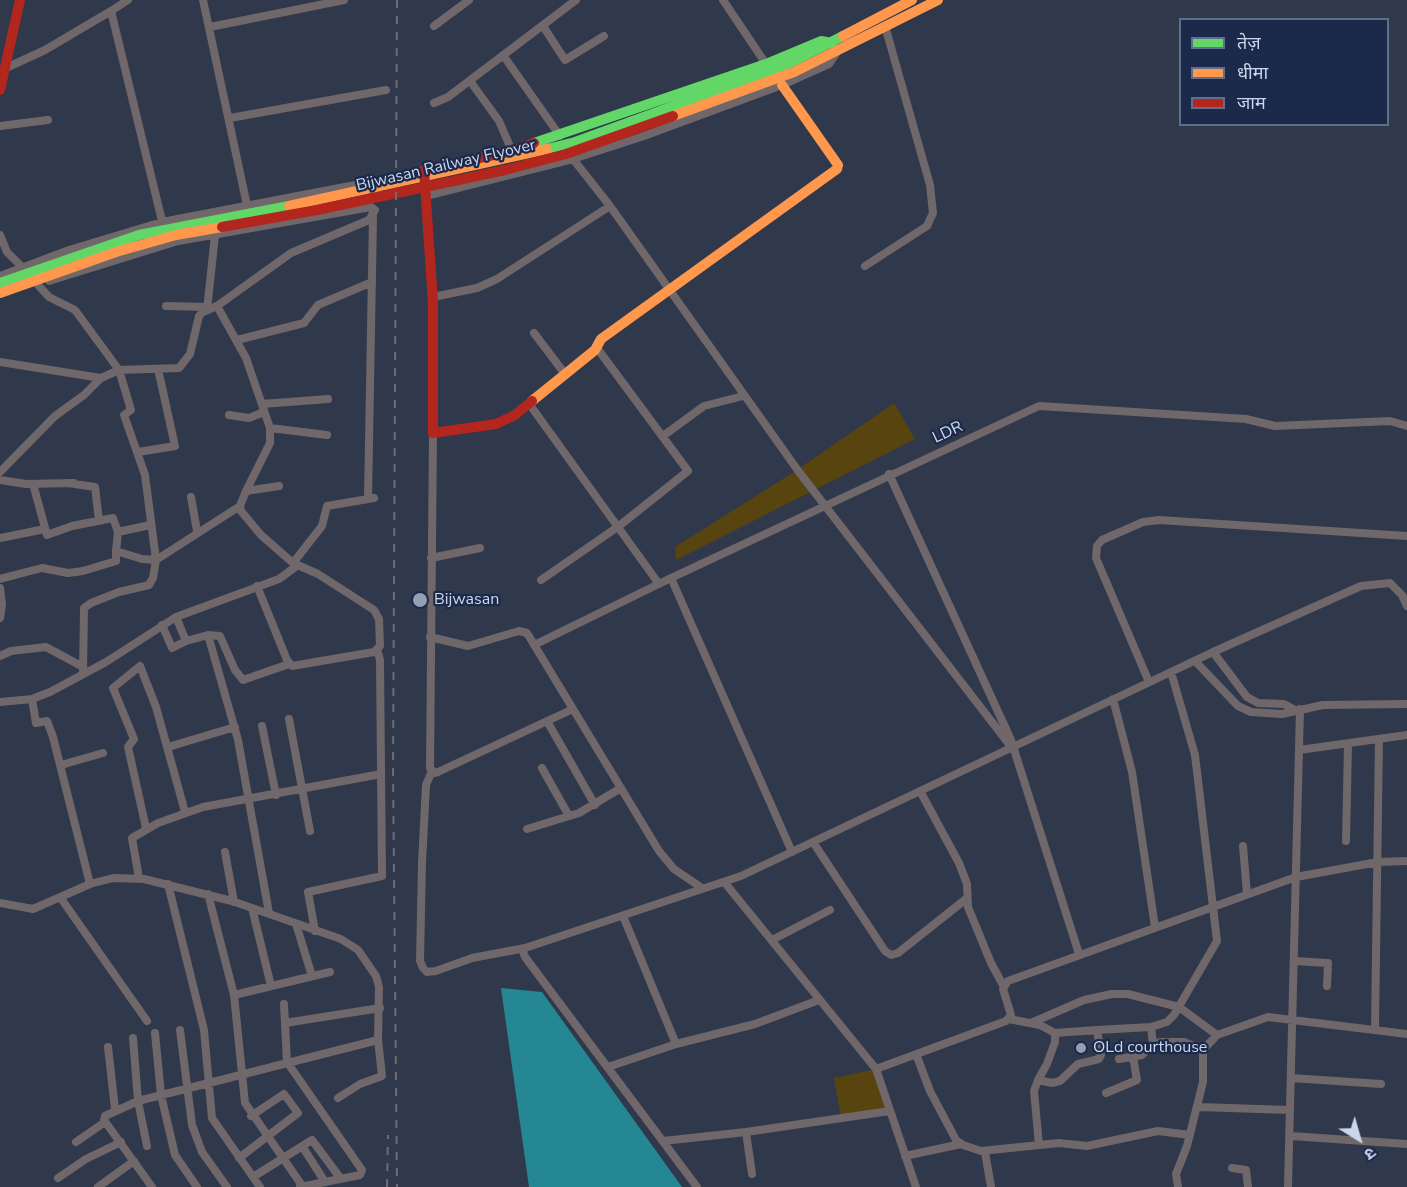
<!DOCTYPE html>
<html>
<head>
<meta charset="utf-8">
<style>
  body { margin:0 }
  #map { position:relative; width:1407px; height:1187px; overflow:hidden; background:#30384b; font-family:"Nunito Sans","Noto Sans Devanagari",sans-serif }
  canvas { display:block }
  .legend { position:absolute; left:1179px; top:18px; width:210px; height:108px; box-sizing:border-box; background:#1b2a4b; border:2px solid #626f8b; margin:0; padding:8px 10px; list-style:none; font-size:18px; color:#ccd7ec }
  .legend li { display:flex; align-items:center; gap:12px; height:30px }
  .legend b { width:30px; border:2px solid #626f8b }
  .north { position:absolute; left:1329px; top:1109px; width:60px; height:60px; -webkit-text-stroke:4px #1b2a4b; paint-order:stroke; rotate:143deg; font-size:16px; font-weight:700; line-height:24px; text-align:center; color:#ccd7ec }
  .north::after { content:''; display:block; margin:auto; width:21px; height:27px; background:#ccd7ec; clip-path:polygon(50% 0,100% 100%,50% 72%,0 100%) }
</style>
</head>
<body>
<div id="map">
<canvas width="1407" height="1187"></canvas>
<ul class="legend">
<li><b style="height:8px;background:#63d668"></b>तेज़</li>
<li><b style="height:8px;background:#ff974d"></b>धीमा</li>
<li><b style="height:8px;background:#b3261e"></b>जाम</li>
</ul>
<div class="north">उ</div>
</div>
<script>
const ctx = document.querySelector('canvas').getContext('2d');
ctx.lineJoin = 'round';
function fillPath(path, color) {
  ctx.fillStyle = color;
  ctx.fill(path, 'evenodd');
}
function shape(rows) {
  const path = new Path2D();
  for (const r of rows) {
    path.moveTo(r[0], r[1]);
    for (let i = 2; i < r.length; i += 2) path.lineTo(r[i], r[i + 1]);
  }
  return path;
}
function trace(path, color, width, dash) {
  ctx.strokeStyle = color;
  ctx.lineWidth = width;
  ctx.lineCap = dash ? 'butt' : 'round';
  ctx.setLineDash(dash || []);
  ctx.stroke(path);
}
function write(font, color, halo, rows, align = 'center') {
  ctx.font = font + ' "Nunito Sans",sans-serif';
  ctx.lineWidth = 4.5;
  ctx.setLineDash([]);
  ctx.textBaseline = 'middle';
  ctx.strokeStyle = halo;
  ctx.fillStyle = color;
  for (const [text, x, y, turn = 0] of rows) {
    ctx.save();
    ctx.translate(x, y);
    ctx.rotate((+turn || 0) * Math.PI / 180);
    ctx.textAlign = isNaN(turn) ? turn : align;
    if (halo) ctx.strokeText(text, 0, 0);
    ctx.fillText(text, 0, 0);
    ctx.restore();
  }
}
fillPath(shape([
  [894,403,915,439,676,560,675,547,794,472],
  [876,1069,890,1111,841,1118,834,1078]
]), '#58440f');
fillPath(shape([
  [501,988,542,992,682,1187,529,1187]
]), '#248793');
trace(shape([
  [203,0,248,210],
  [723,0,766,64],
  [111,11,128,0],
  [434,26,469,0],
  [543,26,565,60,604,36],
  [210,27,344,0],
  [503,55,560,136],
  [6,68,45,50,111,11,163,225],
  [470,81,499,121,512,151],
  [434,103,448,97,576,0],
  [230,118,386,90],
  [0,126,48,120],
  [573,159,610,206,799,472,1012,748],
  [426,196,573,159,644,136,782,85,829,64,837,52],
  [0,235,7,252,22,267],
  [865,266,927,226,933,213,930,185,885,26],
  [0,276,69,250,162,222,376,181,376,192],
  [38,285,49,297,75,310,119,370,131,410,124,415,145,475,156,560,153,578,149,585,119,592,91,603,84,608,83,674],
  [433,297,477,288,497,279,610,206],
  [166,306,207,307],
  [217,306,246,358,270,428,270,443,246,491,240,506,241,511,261,535,293,563,318,574,374,610,379,619,380,646,374,652,292,666,287,660,257,586],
  [207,310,215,235],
  [534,333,565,374],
  [237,340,304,323,318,305,372,282],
  [0,362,101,378],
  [262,404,328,399],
  [530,405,659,584],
  [229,415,249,418,264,412],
  [270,428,327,435],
  [433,433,430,768,434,773,438,772,573,709],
  [663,436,704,406,743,396],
  [138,452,175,446,158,369],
  [0,472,55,416,84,395,101,378,119,370,179,368,190,354,199,316,203,312,217,306,291,253,369,220,375,210,371,207,178,241,49,281],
  [889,474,1011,740,1079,954],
  [0,480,26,484,74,483],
  [68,483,95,487,99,521],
  [33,484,47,535,72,526,113,518,118,532],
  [246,491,279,486],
  [191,497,197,531],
  [368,499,373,217],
  [0,538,45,529],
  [116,551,118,532,150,525],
  [431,558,480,548],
  [293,563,322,526,327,506,374,498],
  [671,578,792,852],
  [0,579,42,568,68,573,83,571,116,561,116,551,142,559,156,560,240,506],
  [541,580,619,526,688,471,597,348],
  [0,588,2,605,0,618],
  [176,617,186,641,208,635,220,636,235,670,243,680,289,664],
  [162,625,172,648,186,641],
  [208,635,238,740,269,913],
  [430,637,468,646,519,631,527,633,659,851,674,869,702,888],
  [534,645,671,578,1039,406,1246,419,1275,426,1390,421,1407,426],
  [1213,652,1247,697,1258,703,1284,704,1295,710],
  [0,656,11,651,46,647,83,667],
  [1195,661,1238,706,1251,712,1282,714,1323,705,1407,704],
  [1149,682,1096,558,1097,546,1102,540,1143,522,1159,520,1407,536],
  [32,699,36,723,47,721,53,737,90,884],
  [1113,699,1132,772,1155,927],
  [0,702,32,699,50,692,106,662,176,617,279,579,298,565],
  [289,719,310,831],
  [547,721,595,805],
  [262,726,276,795],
  [168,747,235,727],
  [1299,750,1407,735],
  [61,765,103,753],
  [542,768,569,816],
  [432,771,426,785,422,863,420,961,423,968,427,972,436,971,472,958,525,948],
  [920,791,959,863,967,884,968,907,991,963,1003,985],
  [146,828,128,747,134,739,113,688,140,666,156,707,185,812],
  [527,829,579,813,621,788],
  [1346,841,1348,744],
  [813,842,885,951,891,955,898,953,966,899],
  [1243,846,1247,894],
  [225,852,234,902],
  [139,878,132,838,158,823,203,807,381,774],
  [725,883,876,1069,916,1187],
  [168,884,204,1030,212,1118,260,1187],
  [208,894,234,995,245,1103,303,1187],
  [60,897,147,1021],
  [0,903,33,909,90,884,113,878,144,879,232,901,341,939,358,950,376,976,379,987,378,1040,138,1101,105,1116,104,1120,152,1187],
  [252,908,271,986],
  [623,916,676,1044],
  [296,924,312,976],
  [315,931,308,892,382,876,380,660,377,649],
  [772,940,830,910],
  [1294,961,1328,963,1327,986],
  [234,995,330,972],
  [284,1004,287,1062,362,1170,360,1175,300,1187],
  [1009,1019,1040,1025,1055,1033,1097,1030,1101,1055,1099,1059,1078,1064,1060,1081,1052,1083,1038,1080,1034,1091,1039,1145],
  [285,1023,380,1008],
  [1031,1023,1084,1000,1112,994,1128,994,1179,1007,1217,1035],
  [1151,1027,1167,1022,1174,1015,1217,941,1195,755,1171,672],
  [1375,1028,1379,739],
  [180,1030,192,1125,202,1152,227,1187],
  [1097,1030,1151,1027,1153,1044],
  [155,1033,161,1095,175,1155,197,1187],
  [133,1038,138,1101,147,1146],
  [108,1047,115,1109],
  [916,1054,930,1091,956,1140,963,1145,981,1151,1059,1143,1087,1146,1158,1131,1190,1135],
  [1119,1059,1142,1055,1152,1045,1160,1042,1184,1042,1203,1050],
  [608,1067,676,1044,755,1024,819,1000],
  [876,1069,1006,1021,1011,1015,1003,989,1008,981,1296,877,1378,862,1407,861],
  [1291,1078,1381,1084],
  [1038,1080,1047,1064,1055,1042,1055,1033],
  [1106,1093,1137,1080,1133,1057],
  [338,1098,360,1084,382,1076,378,1039],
  [1198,1107,1290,1110],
  [746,1132,752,1174],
  [1291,1136,1407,1144],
  [663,1141,746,1132,890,1111],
  [76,1142,105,1122],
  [302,1146,325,1182],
  [985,1152,991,1187],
  [905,1156,961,1144],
  [239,1158,298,1113,284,1094,251,1116],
  [1232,1168,1246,1170,1248,1187],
  [253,1177,312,1140,341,1179],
  [58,1178,86,1159,121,1142],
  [98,1187,134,1161],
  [697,1187,525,957,523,952,525,948,741,876,1213,652,1361,586,1390,583,1402,595,1407,606],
  [1178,1187,1176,1174,1187,1146,1203,1082,1203,1050,1217,1035,1268,1017,1407,1034],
  [1288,1187,1300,709]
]), '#70676a', 8);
trace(shape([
  [534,143,766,64,821,41,832,43],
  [547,149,575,142,784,66,843,36],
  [0,283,139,235,289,206]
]), '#63d668', 10);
trace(shape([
  [843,36,912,0],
  [673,116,794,72,938,0],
  [289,206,547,149],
  [0,293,116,252,176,235,222,227],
  [532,401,595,350,601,339,837,169,838,165,782,85]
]), '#ff974d', 10);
trace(shape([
  [0,90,20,0],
  [222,227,317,210,505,170,566,154,673,116],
  [532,401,515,415,496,424,433,433,433,303,424,170,512,151,534,143]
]), '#b3261e', 10);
trace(shape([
  [397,0,393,769,397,1187],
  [387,1187,388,1135]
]), '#6f6b70', 2, [8, 8]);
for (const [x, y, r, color] of [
  [420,600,8,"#959fb4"],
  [1081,1048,6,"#959fb4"]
]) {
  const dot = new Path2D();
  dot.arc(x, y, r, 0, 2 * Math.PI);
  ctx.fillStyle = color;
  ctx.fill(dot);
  trace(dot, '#1b2a4b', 2);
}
write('16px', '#ccd7ec', '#1b2a4b', [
  ["Bijwasan Railway Flyover",446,166,-13],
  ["LDR",948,433,-25]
]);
write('16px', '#ccd7ec', '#1b2a4b', [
  ["Bijwasan",434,600],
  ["OLd courthouse",1093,1048]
], 'left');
</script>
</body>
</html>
